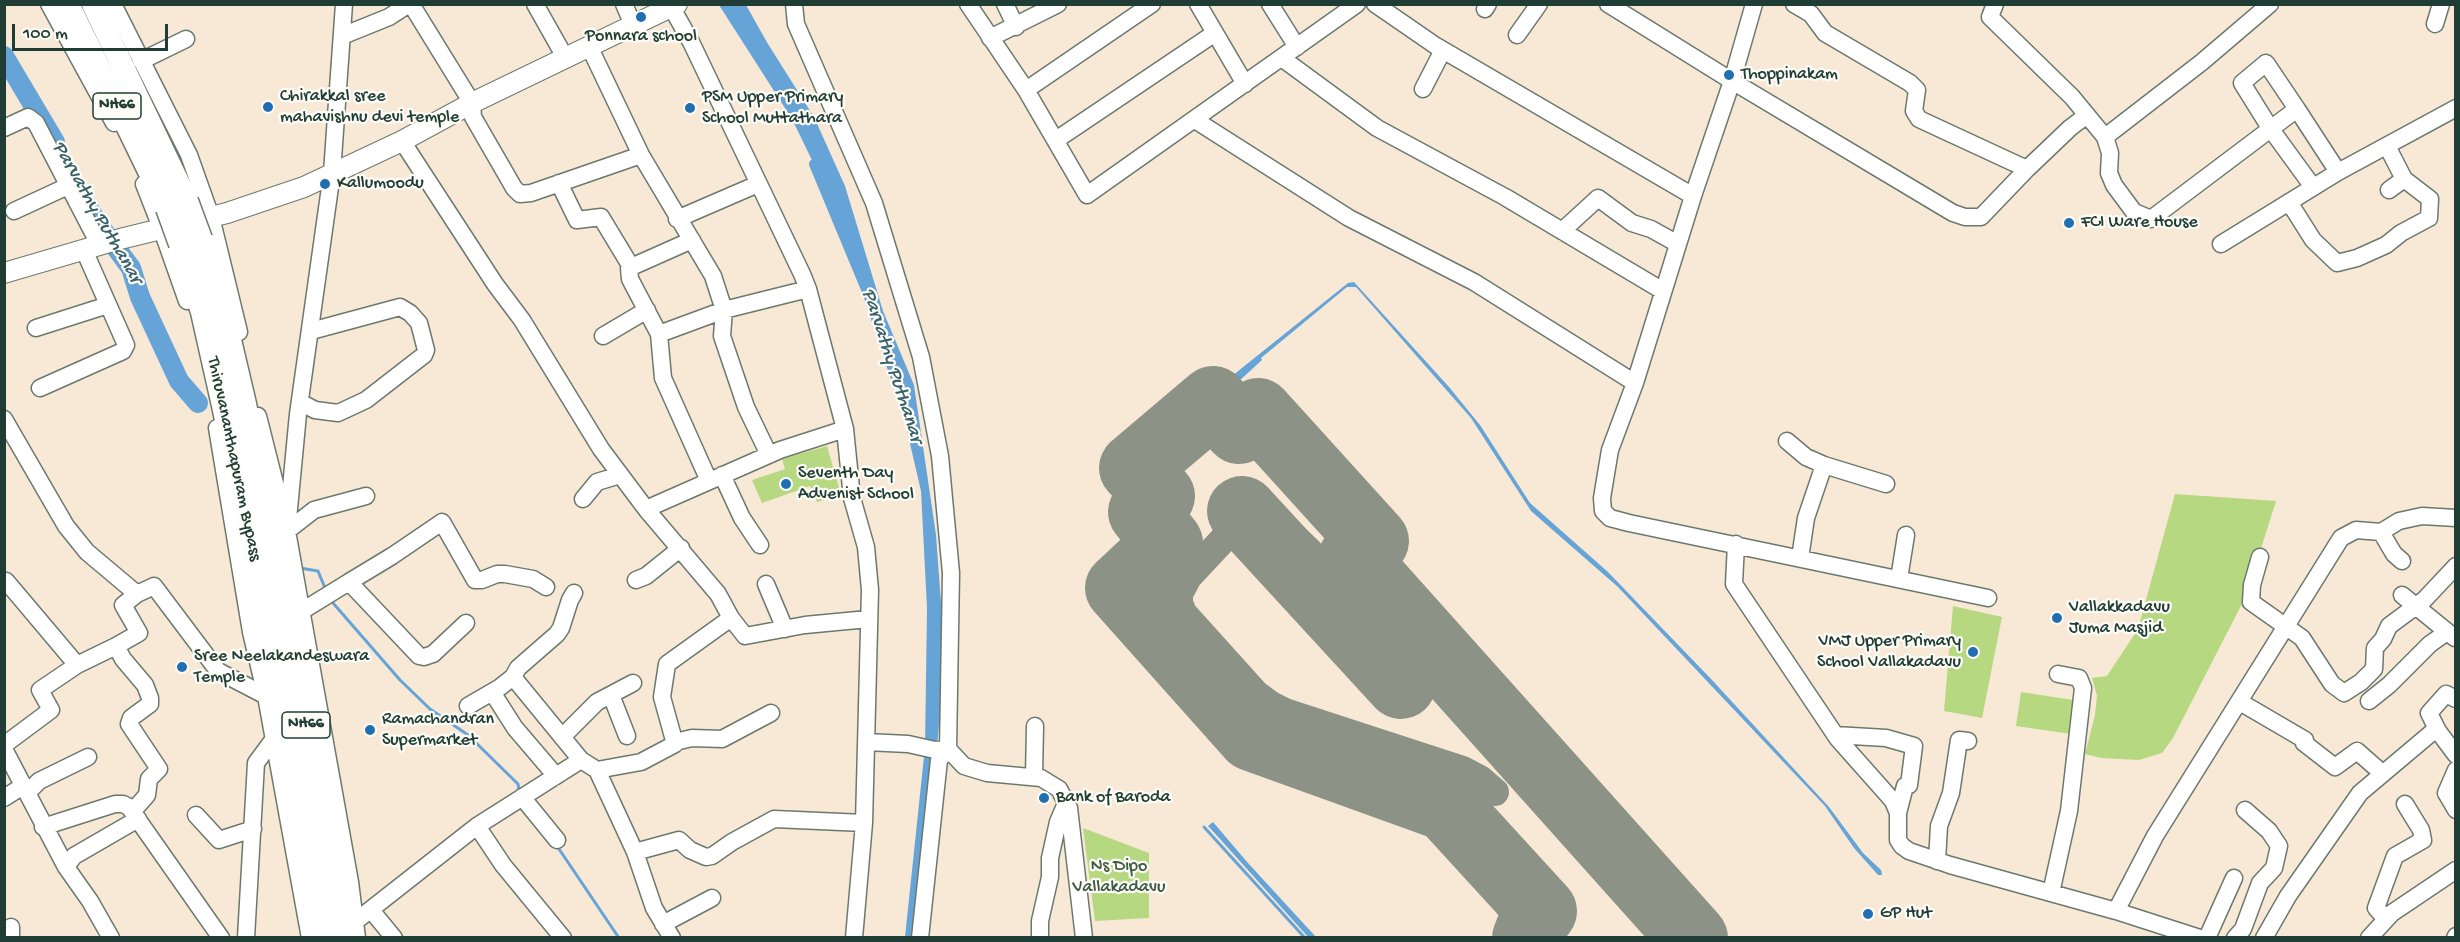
<!DOCTYPE html>
<html>
<head>
<meta charset="utf-8">
<style>
  body { margin:0 }
  #map { position:relative; width:2460px; height:942px; overflow:hidden; background:#f8e9d7; font-family:"Gochi Hand",sans-serif }
  canvas { display:block }
  .frame { position:absolute; inset:0; border:6px solid #1f3d34; pointer-events:none }
  .scale { position:absolute; left:12px; top:24px; width:156px; height:27px; box-sizing:border-box; border:3px solid #1f3d34; border-top:0; padding-left:8px; font-size:18px; line-height:21px; white-space:nowrap; color:#1f3d34; -webkit-text-stroke:4px #fdfcf7; paint-order:stroke }
</style>
</head>
<body>
<div id="map">
<canvas width="2460" height="942"></canvas>
<div class="frame"></div>
<div class="scale">100 m</div>
</div>
<script>
const ctx = document.querySelector('canvas').getContext('2d');
ctx.lineJoin = 'round';
function fillPath(path, color) {
  ctx.fillStyle = color;
  ctx.fill(path, 'evenodd');
}
function shape(rows) {
  const path = new Path2D();
  for (const r of rows) {
    path.moveTo(r[0], r[1]);
    for (let i = 2; i < r.length; i += 2) path.lineTo(r[i], r[i + 1]);
  }
  return path;
}
function trace(path, color, width, dash) {
  ctx.strokeStyle = color;
  ctx.lineWidth = width;
  ctx.lineCap = dash ? 'butt' : 'round';
  ctx.setLineDash(dash || []);
  ctx.stroke(path);
}
function write(font, color, halo, rows, align = 'center') {
  ctx.font = font + ' "Gochi Hand",sans-serif';
  ctx.lineWidth = 4.5;
  ctx.setLineDash([]);
  ctx.textBaseline = 'middle';
  ctx.strokeStyle = halo;
  ctx.fillStyle = color;
  for (const [text, x, y, turn = 0] of rows) {
    ctx.save();
    ctx.translate(x, y);
    ctx.rotate((+turn || 0) * Math.PI / 180);
    ctx.textAlign = isNaN(turn) ? turn : align;
    if (halo) ctx.strokeText(text, 0, 0);
    ctx.fillText(text, 0, 0);
    ctx.restore();
  }
}
fillPath(shape([
  [827,446,841,495,817,502,810,486,762,503,752,480,785,469,782,459],
  [2175,494,2276,501,2246,596,2173,738,2162,753,2139,760,2101,758,2085,754,2095,715,2097,696,2092,678,2107,676,2138,629],
  [1953,606,2002,617,1982,718,1944,711],
  [2021,692,2080,701,2071,734,2016,726],
  [1083,828,1149,853,1149,918,1095,921]
]), '#b6d880');
fillPath(shape([
  [719,5,746,5,768,44,814,117,845,186,883,311,914,385,936,535,945,657,920,937,905,937,925,747,927,608,921,491,885,336,841,220,792,119],
  [1354,282,1449,387,1480,425,1530,503,1608,572,1712,680,1829,807,1863,853,1881,870,1882,875,1878,875,1854,848,1825,806,1618,587,1531,511,1471,418,1356,287,1347,287,1261,358,1262,360,1238,382,1232,376,1348,283],
  [1213,822,1248,863,1316,937,1308,937,1220,839,1208,826]
]), '#66a3d7');
trace(shape([
  [300,568,318,571,325,588],
  [333,603,400,680,430,709,468,735,518,784,519,791],
  [1204,827,1305,938],
  [557,846,619,938]
]), '#66a3d7', 3);
trace(shape([
  [814,164,868,294,895,376]
]), '#66a3d7', 10);
trace(shape([
  [4,56,55,142],
  [82,198,99,225,131,268,140,297,179,381,198,403]
]), '#66a3d7', 20);
trace(shape([
  [1360,642,1347,624,1310,552,1287,530,1266,518,1251,517,1231,531,1188,577,1179,594,1179,603,1183,613,1256,694,1271,705,1285,712,1463,770,1480,779,1495,792]
]), '#8c9386', 28);
trace(shape([
  [1242,511,1401,684],
  [1527,938,1533,923,1542,911,1446,806,1252,736,1120,588,1168,543,1143,512,1160,496,1134,468,1213,401,1239,429,1258,413,1374,541,1353,558,1693,938]
]), '#8c9386', 70);
const minor = shape([
  [49,4,114,123],
  [113,4,189,155,211,217,239,332],
  [411,4,472,103,473,117,514,188,520,194,531,193,641,155],
  [535,4,566,59],
  [624,4,633,25],
  [794,4,796,24,874,203,921,357,940,456,951,573,948,749,964,766,987,773,1041,778,1059,789,1069,808,1084,938],
  [968,4,1026,90,1087,195,1357,4],
  [1005,4,1016,27],
  [1198,4,1245,84],
  [1270,4,1297,47],
  [1375,4,1436,46,1693,196],
  [1608,4,1732,81,1953,213,1965,217,1981,217,2027,169,1919,119,1914,111,1917,90,1910,83,1825,33,1811,14,1794,4],
  [1754,4,1732,81,1693,196,1635,383,1610,450,1602,498,1603,511,1610,518,1629,523,1988,598],
  [1995,4,1990,17,2072,97,2105,137,2110,153,2109,173,2114,185,2134,212,2151,219,2297,109,2338,172],
  [672,8,691,42,802,274,808,289,845,429,852,498,866,547,870,590,864,823,854,938],
  [1485,9,1488,4],
  [2435,24,2441,4],
  [1517,35,1539,4],
  [342,36,389,17,409,4],
  [990,38,1058,4],
  [589,46,641,155,713,276,724,310,722,336,746,407,769,455],
  [1283,59,1377,128,1505,197,1663,291],
  [141,61,186,39],
  [1423,89,1443,50],
  [1026,90,1152,4],
  [2297,109,2266,63,2242,83,2270,128,2313,187],
  [1195,120,1349,218,1474,282,1635,383],
  [4,128,28,117,36,123,100,246],
  [2105,137,2202,62,2270,4],
  [1056,140,1215,33],
  [402,141,495,284,522,320,601,449,646,509,718,594,731,618,745,636,805,625,868,619],
  [2027,169,2070,128,2087,115],
  [559,183,577,220,601,217,630,265],
  [144,184,162,230,187,301],
  [2389,190,2404,179],
  [2289,202,2313,240,2337,263,2357,258,2386,245,2401,233,2429,218,2430,199,2404,179,2387,146],
  [14,211,68,186],
  [677,219,758,184],
  [1562,231,1598,198,1632,223,1651,229,1678,244],
  [2221,244,2338,172,2456,108],
  [36,328,108,305],
  [659,334,630,279,629,268,692,240],
  [603,336,647,310],
  [40,388,123,351,126,345,84,250],
  [300,402,315,410,338,413,366,400,424,355,426,350,419,323,410,313,400,307,311,331],
  [258,416,287,531,350,882,357,938],
  [4,419,66,526,87,552,137,594],
  [217,428,251,632,266,696,310,938],
  [1787,441,1806,457,1824,465,1806,518,1800,558],
  [1824,465,1886,484],
  [722,475,742,518,760,545],
  [709,481,663,378,659,334,724,310,808,289],
  [583,499,597,482,620,475],
  [646,509,780,450,845,429],
  [288,519,298,414,332,173,344,4],
  [287,531,314,510,366,496],
  [2381,532,2394,554,2402,561],
  [1736,544,1734,584,1838,739,1893,801,1898,813,1898,840,1902,846,1909,851,1950,865,2116,911,2200,938],
  [2260,557,2252,585,2251,602,2302,638,2332,684,2344,693,2361,682,2374,669,2375,648,2383,639,2389,626,2424,600,2456,566],
  [1899,579,1906,535],
  [636,580,646,576,681,548],
  [6,581,77,665],
  [349,582,392,556,442,522,475,580,482,580,497,574,505,574,533,579,546,587],
  [766,584,785,629],
  [2402,595,2455,638],
  [302,611,349,582,419,656,424,657,433,654,466,623],
  [513,677,581,760,597,770,635,852,654,908,672,938],
  [492,692,515,728,556,776],
  [611,695,627,736],
  [2456,699,2446,694,2429,713,2438,731,2456,755],
  [2369,701,2389,685,2430,644,2447,632],
  [2240,702,2305,740,2304,743,2335,767,2357,751,2382,773],
  [468,706,499,688,513,677,518,668,557,634,561,628,570,600,574,593],
  [1835,735,1886,738,1914,746,1909,785,1905,786,1898,813],
  [562,737,597,702,633,683],
  [675,742,692,738,722,739,771,713],
  [866,742,908,744,935,750,948,749],
  [4,745,51,710,40,690,77,665,116,646],
  [4,749,66,867,90,901,111,938],
  [597,770,641,762,675,744,662,697,667,664,731,618],
  [2456,770,2446,793,2456,810],
  [1034,777,1035,726],
  [27,793,39,781,88,757],
  [522,797,557,840],
  [4,798,23,786],
  [133,811,147,795,149,779,159,769,129,724,131,718,150,704,150,698,145,685,123,659,116,646,139,633,123,605,137,594,154,586,218,671,266,696],
  [196,815,219,840,253,829],
  [477,826,503,865,563,938],
  [43,827,115,804,123,804,129,807,221,938],
  [635,852,679,840,690,850,706,857,712,856,732,842,774,819,864,823],
  [1937,861,1939,826,1951,793,1959,740,1968,741],
  [66,867,74,856,138,819],
  [2051,893,2069,811,2083,688,2079,678,2058,674],
  [371,910,394,938],
  [2116,911,2155,836,2341,538,2356,530,2381,532,2399,521,2422,516,2456,518],
  [2386,919,2376,908,2395,856,2423,840,2421,830,2405,804],
  [356,921,477,826,581,760],
  [663,924,712,898],
  [11,927,11,938],
  [246,938,256,763,273,740],
  [920,938,939,760,948,749],
  [1040,938,1040,921,1050,877,1050,858,1058,822,1067,801],
  [2207,938,2234,878],
  [2235,938,2243,929,2260,883,2274,868,2279,846,2269,831,2245,810],
  [2264,938,2288,896,2360,793,2436,729],
  [2369,938,2392,913,2456,870],
  [2455,938,2456,936]
]);
const major = shape([
  [4,273,120,239,227,213,304,187,402,141,472,103,677,4]
]);
const highway = shape([
  [68,4,167,208],
  [93,4,187,201],
  [201,239,222,306,245,404,281,583,344,938],
  [180,244,202,312,224,410,274,659,324,938]
]);
trace(minor, '#6b796d', 19);
trace(major, '#6b796d', 22);
trace(highway, '#6b796d', 25);
trace(minor, '#fff', 16);
trace(major, '#fff', 20);
trace(highway, '#fff', 22);
const highwayBridge = shape([
  [187,201,201,239],
  [167,208,180,244]
]);
trace(highwayBridge, '#6b796d', 25, []);
trace(highwayBridge, '#fff', 22);
for (const [x, y, r, color] of [
  [641,17,6,"#1f6fb2"],
  [1729,75,6,"#1f6fb2"],
  [268,107,6,"#1f6fb2"],
  [690,108,6,"#1f6fb2"],
  [325,184,6,"#1f6fb2"],
  [2069,223,6,"#1f6fb2"],
  [786,484,6,"#1f6fb2"],
  [2057,618,6,"#1f6fb2"],
  [1973,652,6,"#1f6fb2"],
  [182,667,6,"#1f6fb2"],
  [370,730,6,"#1f6fb2"],
  [1044,798,6,"#1f6fb2"],
  [1868,914,6,"#1f6fb2"]
]) {
  const dot = new Path2D();
  dot.arc(x, y, r, 0, 2 * Math.PI);
  ctx.fillStyle = color;
  ctx.fill(dot);
  trace(dot, '#fdfcf7', 2);
}
for (const [x, y, w] of [
  [117,106,48],
  [306,725,48]
]) {
  const box = new Path2D();
  box.roundRect(x - w / 2, y - 13, w, 26, 4.5);
  ctx.fillStyle = '#fdfcf7';
  ctx.fill(box);
  trace(box, '#1f3d34', 1.5);
}
write('bold 16px', '#1f3d34', null, [
  ["NH66",117,106],
  ["NH66",306,725]
]);
write('18px', '#1f3d34', '#fdfcf7', [
  ["Ponnara school",641,37,"center"],
  ["Thoppinakam",1741,75],
  ["Chirakkal sree",280,97],
  ["mahavishnu devi temple",280,118],
  ["PSM Upper Primary",702,98],
  ["School Muttathara",702,119],
  ["Kallumoodu",337,184],
  ["FCI Ware House",2081,223],
  ["Seventh Day",798,474],
  ["Advenist School",798,495],
  ["Vallakkadavu",2069,608],
  ["Juma Masjid",2069,629],
  ["VMJ Upper Primary",1961,642,"right"],
  ["School Vallakadavu",1961,663,"right"],
  ["Sree Neelakandeswara",194,657],
  ["Temple",194,678],
  ["Ramachandran",382,720],
  ["Supermarket",382,741],
  ["Bank of Baroda",1056,798],
  ["GP Hut",1880,914]
], 'left');
write('18px', '#1f3d34', '#fdfcf7', [
  ["Thiruvananthapuram Bypass",233,459,78]
]);
write('18px', '#3d5c43', '#fdfcf7', [
  ["Ns Dipo",1119,867],
  ["Vallakadavu",1119,888]
]);
write('italic 20px', '#38616d', '#fdfcf7', [
  ["Parvathy Puthanar",96,213,60],
  ["Parvathy Puthanar",891,366,72]
]);
</script>
</body>
</html>
